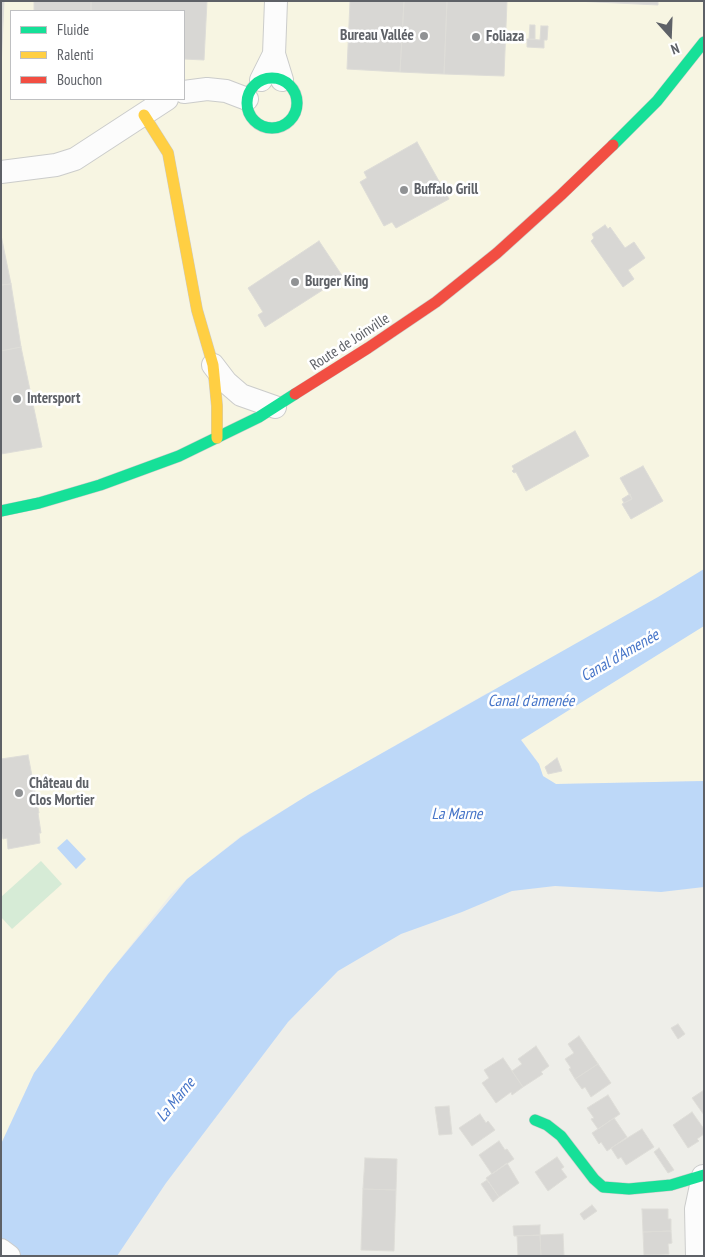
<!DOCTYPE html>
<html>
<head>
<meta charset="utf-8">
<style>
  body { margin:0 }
  #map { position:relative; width:705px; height:1257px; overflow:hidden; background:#eeeee9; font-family:"PT Sans Narrow",sans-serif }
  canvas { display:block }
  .frame { position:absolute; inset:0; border:2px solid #5e6167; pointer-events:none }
  .legend { position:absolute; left:10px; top:10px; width:175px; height:90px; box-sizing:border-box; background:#fff; border:1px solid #bfc0c2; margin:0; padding:6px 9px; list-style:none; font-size:15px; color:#5e6167 }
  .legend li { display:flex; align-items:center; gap:10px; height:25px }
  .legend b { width:25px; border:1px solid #bfc0c2 }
  .north { position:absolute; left:645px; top:10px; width:50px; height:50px; -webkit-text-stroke:4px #fff; paint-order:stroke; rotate:160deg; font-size:14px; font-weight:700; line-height:20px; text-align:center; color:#5e6167 }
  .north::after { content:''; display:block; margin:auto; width:18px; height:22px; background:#5e6167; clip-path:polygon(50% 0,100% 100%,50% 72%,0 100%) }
</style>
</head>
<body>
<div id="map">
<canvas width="705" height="1257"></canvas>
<div class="frame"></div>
<ul class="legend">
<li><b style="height:6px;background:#16e098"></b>Fluide</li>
<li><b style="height:6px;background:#ffcf43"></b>Ralenti</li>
<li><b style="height:6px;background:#f24e42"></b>Bouchon</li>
</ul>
<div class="north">N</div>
</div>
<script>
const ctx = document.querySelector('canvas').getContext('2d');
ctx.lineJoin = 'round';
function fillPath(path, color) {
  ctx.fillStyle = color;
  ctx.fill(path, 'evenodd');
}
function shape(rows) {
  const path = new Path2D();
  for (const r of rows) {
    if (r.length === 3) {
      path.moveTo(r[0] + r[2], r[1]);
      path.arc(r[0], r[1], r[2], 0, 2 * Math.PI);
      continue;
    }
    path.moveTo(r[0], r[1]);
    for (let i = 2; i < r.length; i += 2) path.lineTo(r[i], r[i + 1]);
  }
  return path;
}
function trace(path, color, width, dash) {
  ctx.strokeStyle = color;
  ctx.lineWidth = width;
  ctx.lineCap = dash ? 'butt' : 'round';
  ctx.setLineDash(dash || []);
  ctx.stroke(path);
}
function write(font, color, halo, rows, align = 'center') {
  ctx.font = font + ' "PT Sans Narrow",sans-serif';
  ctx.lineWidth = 5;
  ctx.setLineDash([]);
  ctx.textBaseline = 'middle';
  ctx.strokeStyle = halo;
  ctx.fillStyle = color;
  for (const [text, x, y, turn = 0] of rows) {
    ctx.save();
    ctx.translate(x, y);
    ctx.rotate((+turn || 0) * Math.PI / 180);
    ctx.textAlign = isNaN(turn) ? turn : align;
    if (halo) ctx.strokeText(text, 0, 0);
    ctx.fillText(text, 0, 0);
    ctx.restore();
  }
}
fillPath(shape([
  [1,1,704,1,704,781,556,784,543,776,539,764,487,693,308,795,241,836,187,879,171,894,108,974,34,1073,1,1144],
  [11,11,184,11,184,99,11,99]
]), '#f7f5e2');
fillPath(shape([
  [41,861,62,884,12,929,1,917,1,897]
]), '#d6ebd6');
fillPath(shape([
  [704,569,704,626,521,740,539,764,543,776,556,784,704,781,704,887,661,892,555,886,512,891,462,912,401,934,338,971,288,1022,166,1183,117,1256,1,1256,1,1144,34,1073,108,974,187,879,241,837,308,795,658,597],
  [67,839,86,859,76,869,57,848]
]), '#bdd8f8');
const building = shape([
  [1,1,4,1,1,68,1,1],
  [34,1,91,1,91,11,34,11,34,1],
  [91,1,207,1,204,60,184,59,184,11,91,11,91,1],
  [350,1,404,1,400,72,347,69,350,1],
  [404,1,447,1,444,74,400,72,404,1],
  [447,1,507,1,504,76,444,74,447,1],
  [575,1,658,1,658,5,575,1],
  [530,25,535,25,535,39,529,39,530,25],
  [541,26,548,26,547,40,544,40,544,48,527,47,527,39,540,40,541,26],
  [417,142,449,199,396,228,392,222,384,226,360,182,367,178,364,172,417,142],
  [605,225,608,229,610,227,625,248,634,242,645,258,628,270,634,279,623,287,591,241,594,238,592,234,605,225],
  [1,235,11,284,1,285,1,235],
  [319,241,343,277,265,327,258,315,263,312,248,288,319,241],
  [11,284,21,347,1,351,1,285,11,284],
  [21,347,42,447,1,454,1,351,21,347],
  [575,431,589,456,526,491,516,472,514,473,512,471,514,469,512,466,575,431],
  [643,466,663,501,631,519,622,504,632,499,620,478,643,466],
  [630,494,632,499,624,503,622,499,630,494],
  [28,755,39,813,38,813,41,833,39,833,40,843,8,849,7,838,3,839,1,828,1,759,28,755],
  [557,758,562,771,548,774,545,767,557,758],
  [678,1024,685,1034,678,1039,671,1028,678,1024],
  [579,1036,598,1064,575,1079,569,1069,571,1068,565,1059,574,1053,568,1044,579,1036],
  [536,1046,549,1066,541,1072,543,1074,523,1087,512,1071,522,1064,518,1059,536,1046],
  [503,1058,523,1087,512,1095,511,1092,496,1103,482,1083,489,1078,484,1070,503,1058],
  [598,1064,611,1083,591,1097,585,1087,582,1089,575,1079,598,1064],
  [704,1090,704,1115,692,1098,704,1090],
  [608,1095,620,1114,598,1129,591,1119,594,1118,587,1108,608,1095],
  [449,1106,452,1134,439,1135,435,1107,449,1106],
  [692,1112,704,1129,704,1134,697,1139,699,1141,688,1148,673,1125,692,1112],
  [480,1114,486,1123,488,1121,495,1130,472,1146,459,1128,480,1114],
  [614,1118,627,1137,607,1151,601,1142,599,1144,592,1133,614,1118],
  [642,1129,654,1147,626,1165,621,1157,618,1159,611,1148,642,1129],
  [499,1141,505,1150,507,1149,514,1159,492,1174,479,1155,499,1141],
  [659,1148,674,1170,668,1173,654,1152,659,1148],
  [557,1157,564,1167,561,1169,567,1177,548,1191,535,1172,557,1157],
  [365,1158,397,1159,396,1190,363,1189,365,1158],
  [507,1163,519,1183,499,1197,486,1178,507,1163],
  [487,1180,499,1197,493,1202,481,1184,487,1180],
  [363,1189,396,1190,394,1251,361,1250,363,1189],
  [592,1205,597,1211,584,1220,580,1214,592,1205],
  [642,1209,668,1209,668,1219,671,1219,671,1231,643,1232,642,1209],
  [540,1225,540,1235,514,1236,513,1226,540,1225],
  [671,1231,672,1243,668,1244,669,1254,644,1255,643,1232,671,1231],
  [563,1234,564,1256,541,1256,540,1235,563,1234],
  [540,1235,541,1256,518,1256,517,1236,540,1235]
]);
fillPath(building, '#d8d7d4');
trace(building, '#deddd8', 1);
const street = shape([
  [276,1,274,54,282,80],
  [261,80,274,54],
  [184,92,207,89,226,91,247,99],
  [1,172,56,165,75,159,167,99],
  [213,365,226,382,241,395,275,407],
  [1,1250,9,1256],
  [697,1256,696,1209,703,1176]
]);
const fast = shape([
  [272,103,25],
  [613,145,657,101,704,42],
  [1,511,39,503,100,485,179,456,259,417,295,394],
  [535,1120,547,1125,561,1136,594,1179,603,1187,629,1189,671,1185,704,1175]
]);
const slow = shape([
  [144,115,168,153,197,310,213,365,217,406,217,438]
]);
const jam = shape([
  [295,394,368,348,436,302,497,253,561,195,613,145]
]);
trace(street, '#cbcccb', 24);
trace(fast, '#cbcbca', 12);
trace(slow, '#cbcbca', 12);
trace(jam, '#cbcbca', 12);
trace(street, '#fcfcfc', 22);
trace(fast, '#16e098', 11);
trace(slow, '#ffcf43', 11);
trace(jam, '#f24e42', 11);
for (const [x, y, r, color] of [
  [424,36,5,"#909294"],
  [476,37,5,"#909294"],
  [404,190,5,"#909294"],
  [295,282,5,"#909294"],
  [17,399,5,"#909294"],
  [19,793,5,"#909294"]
]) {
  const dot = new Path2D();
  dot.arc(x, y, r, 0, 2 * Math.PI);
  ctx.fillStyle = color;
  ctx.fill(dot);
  trace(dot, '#fff', 2);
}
write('bold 15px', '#5e6167', '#fff', [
  ["Bureau Vallée",414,36,"right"],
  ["Foliaza",486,37],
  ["Buffalo Grill",414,190],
  ["Burger King",305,282],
  ["Intersport",27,399],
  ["Château du",29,784],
  ["Clos Mortier",29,801]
], 'left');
write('15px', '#5e6167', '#fff', [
  ["Route de Joinville",350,342,-33]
]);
write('italic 16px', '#4574c8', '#fff', [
  ["Canal d'Amenée",620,656,-30],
  ["Canal d'amenée",531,701],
  ["La Marne",457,814],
  ["La Marne",176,1100,-51]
]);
</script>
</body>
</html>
